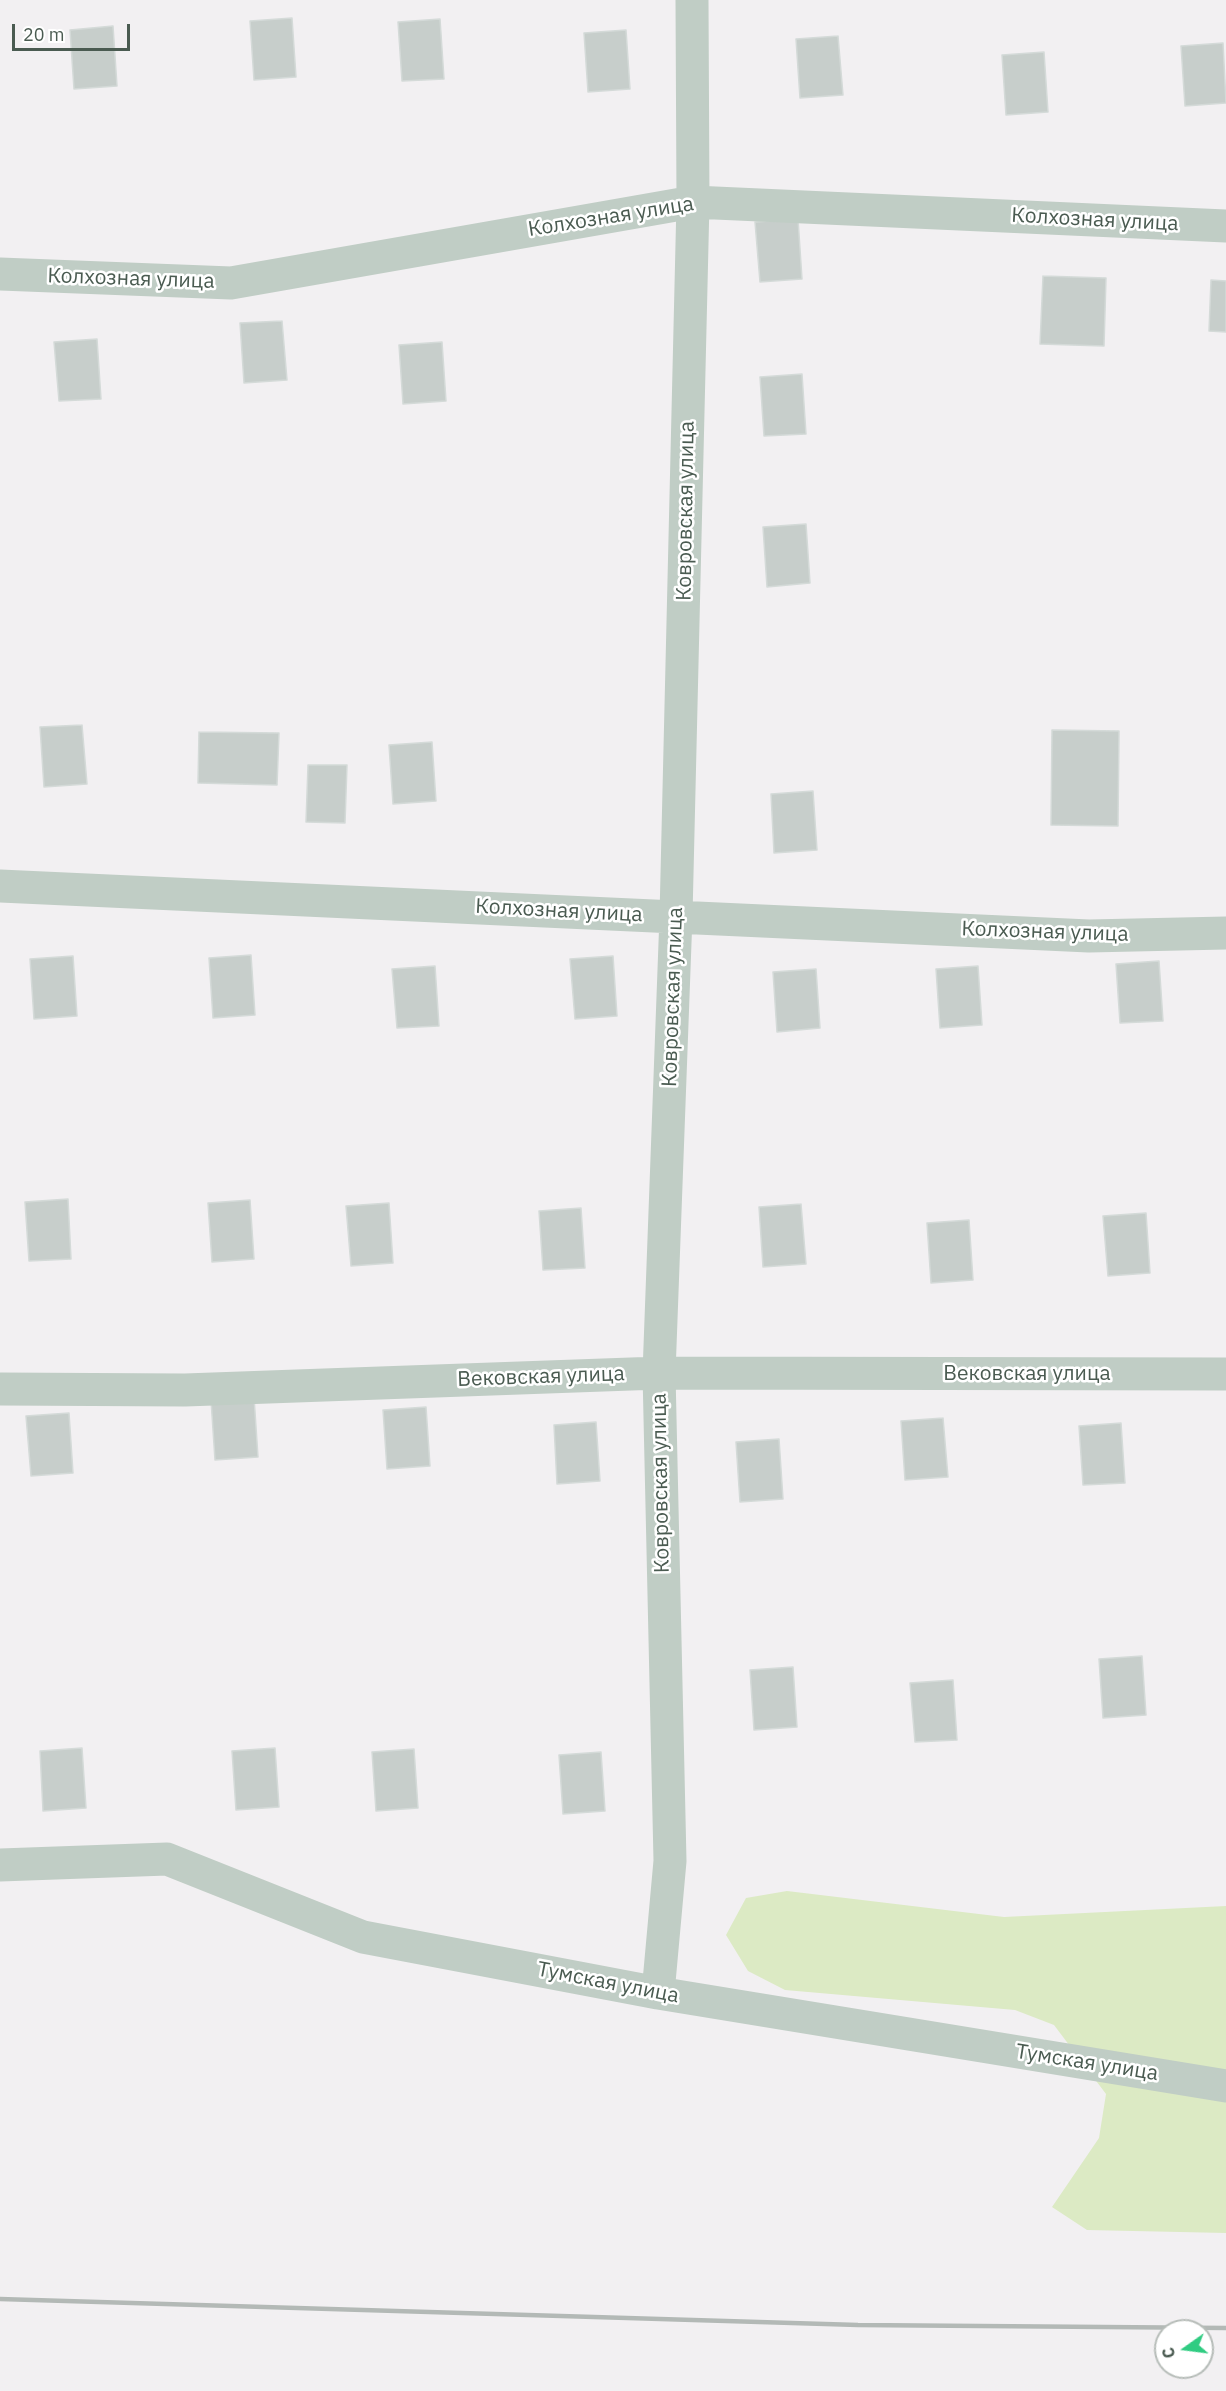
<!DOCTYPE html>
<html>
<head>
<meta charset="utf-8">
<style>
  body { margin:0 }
  #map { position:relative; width:1226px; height:2391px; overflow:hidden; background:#f2f0f2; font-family:"IBM Plex Sans",sans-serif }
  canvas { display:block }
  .north { position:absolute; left:1154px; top:2319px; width:60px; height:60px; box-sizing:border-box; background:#fff; border:2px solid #b7bdb9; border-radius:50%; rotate:256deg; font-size:16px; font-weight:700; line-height:24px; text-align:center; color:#4a5b51 }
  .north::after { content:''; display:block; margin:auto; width:21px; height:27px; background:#30cc82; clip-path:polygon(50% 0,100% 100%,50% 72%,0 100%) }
  .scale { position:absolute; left:12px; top:24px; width:118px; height:27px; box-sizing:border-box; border:3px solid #4a5b51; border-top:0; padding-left:8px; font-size:18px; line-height:21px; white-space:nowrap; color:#4a5b51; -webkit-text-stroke:4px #fff; paint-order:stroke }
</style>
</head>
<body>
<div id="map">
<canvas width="1226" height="2391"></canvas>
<div class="north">С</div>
<div class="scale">20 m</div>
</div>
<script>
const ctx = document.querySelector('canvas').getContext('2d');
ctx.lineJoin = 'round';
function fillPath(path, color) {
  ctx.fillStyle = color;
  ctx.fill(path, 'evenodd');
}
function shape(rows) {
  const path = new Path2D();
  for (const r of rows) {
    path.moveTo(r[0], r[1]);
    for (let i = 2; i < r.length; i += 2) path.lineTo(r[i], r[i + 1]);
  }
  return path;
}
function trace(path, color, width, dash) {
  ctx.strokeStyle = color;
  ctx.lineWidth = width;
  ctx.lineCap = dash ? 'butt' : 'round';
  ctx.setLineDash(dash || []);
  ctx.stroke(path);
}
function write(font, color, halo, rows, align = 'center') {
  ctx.font = font + ' "IBM Plex Sans",sans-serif';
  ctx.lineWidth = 5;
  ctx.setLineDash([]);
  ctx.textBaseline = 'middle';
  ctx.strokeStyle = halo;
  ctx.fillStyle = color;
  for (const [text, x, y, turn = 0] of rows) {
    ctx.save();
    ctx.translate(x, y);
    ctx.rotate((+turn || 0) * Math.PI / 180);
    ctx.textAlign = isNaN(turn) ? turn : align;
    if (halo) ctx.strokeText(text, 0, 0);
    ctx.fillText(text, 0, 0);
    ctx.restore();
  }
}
fillPath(shape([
  [787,1891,1004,1917,1226,1906,1226,2233,1087,2230,1052,2207,1099,2138,1106,2094,1054,2025,1015,2010,785,1990,748,1971,726,1935,746,1898]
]), '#dceac4');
const building = shape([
  [292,18,296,77,254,80,250,21,292,18],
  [440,19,444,79,402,81,398,22,440,19],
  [113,26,117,86,74,89,70,30,113,26],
  [626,30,630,89,588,92,584,33,626,30],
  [838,36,843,95,800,98,796,39,838,36],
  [1223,43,1226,103,1185,106,1181,46,1223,43],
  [1044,52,1048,112,1006,115,1002,55,1044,52],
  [798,219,802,279,760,282,755,222,798,219],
  [1043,276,1106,278,1104,346,1040,344,1043,276],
  [1211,280,1226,281,1226,332,1209,331,1211,280],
  [282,321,287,380,244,383,240,323,282,321],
  [97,339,101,399,59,401,54,342,97,339],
  [442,342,446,401,403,404,399,345,442,342],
  [802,374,806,434,764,436,760,377,802,374],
  [806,524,810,583,767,587,763,527,806,524],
  [82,725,87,784,44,787,40,727,82,725],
  [1052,730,1119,731,1118,826,1051,825,1052,730],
  [199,732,279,733,277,785,198,783,199,732],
  [432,742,436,801,393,804,389,745,432,742],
  [308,765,347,765,345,823,306,822,308,765],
  [813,791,817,850,774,853,771,794,813,791],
  [251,955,255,1015,213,1018,209,958,251,955],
  [73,956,77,1016,34,1019,30,959,73,956],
  [613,956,617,1016,575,1019,570,959,613,956],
  [1159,961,1163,1021,1120,1023,1116,964,1159,961],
  [435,966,439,1026,397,1028,392,969,435,966],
  [978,966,982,1025,940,1028,936,969,978,966],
  [816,969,820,1028,777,1032,773,972,816,969],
  [68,1199,71,1259,29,1261,25,1202,68,1199],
  [250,1200,254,1259,212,1262,208,1203,250,1200],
  [389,1203,393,1263,351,1266,346,1206,389,1203],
  [801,1204,806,1264,763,1267,759,1207,801,1204],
  [581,1208,585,1268,543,1270,539,1211,581,1208],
  [1146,1213,1150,1273,1108,1276,1103,1216,1146,1213],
  [969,1220,973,1280,931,1283,927,1223,969,1220],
  [254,1397,258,1457,215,1460,211,1400,254,1397],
  [426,1407,430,1466,387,1469,383,1410,426,1407],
  [69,1413,73,1473,31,1476,26,1416,69,1413],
  [943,1418,948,1477,905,1480,901,1421,943,1418],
  [596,1422,600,1481,557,1484,554,1425,596,1422],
  [1121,1423,1125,1483,1083,1485,1079,1426,1121,1423],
  [779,1439,783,1499,740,1502,736,1442,779,1439],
  [1142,1656,1146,1715,1103,1718,1099,1659,1142,1656],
  [793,1667,797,1727,754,1730,750,1670,793,1667],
  [953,1680,957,1740,915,1742,910,1683,953,1680],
  [82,1748,86,1808,43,1811,40,1751,82,1748],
  [275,1748,279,1807,236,1810,232,1751,275,1748],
  [414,1749,418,1808,376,1811,372,1752,414,1749],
  [601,1752,605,1811,563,1814,559,1755,601,1752]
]);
fillPath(building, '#c7cecb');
trace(building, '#d4dad8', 1.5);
trace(shape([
  [0,274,231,283,693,202,1226,226],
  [0,886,1089,936,1226,933],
  [0,1389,185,1390,659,1373,1226,1374],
  [0,1865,167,1859,363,1937,658,1993,1226,2086],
  [658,1993,670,1861,659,1373,676,916,693,202,692,0]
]), '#c0cdc5', 33);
trace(shape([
  [0,2299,858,2325,1226,2328]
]), '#b3b9b6', 4.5);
write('21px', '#4a5b51', '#fff', [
  ["Колхозная улица",611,217,-9],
  ["Колхозная улица",1095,220,3],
  ["Колхозная улица",131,279,2],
  ["Ковровская улица",686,511,-89],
  ["Колхозная улица",559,911,3],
  ["Колхозная улица",1045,932,2],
  ["Ковровская улица",673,997,-88],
  ["Вековская улица",1027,1374],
  ["Вековская улица",541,1377,-2],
  ["Ковровская улица",661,1483,-91],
  ["Тумская улица",608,1983,11],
  ["Тумская улица",1087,2063,9]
]);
</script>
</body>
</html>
